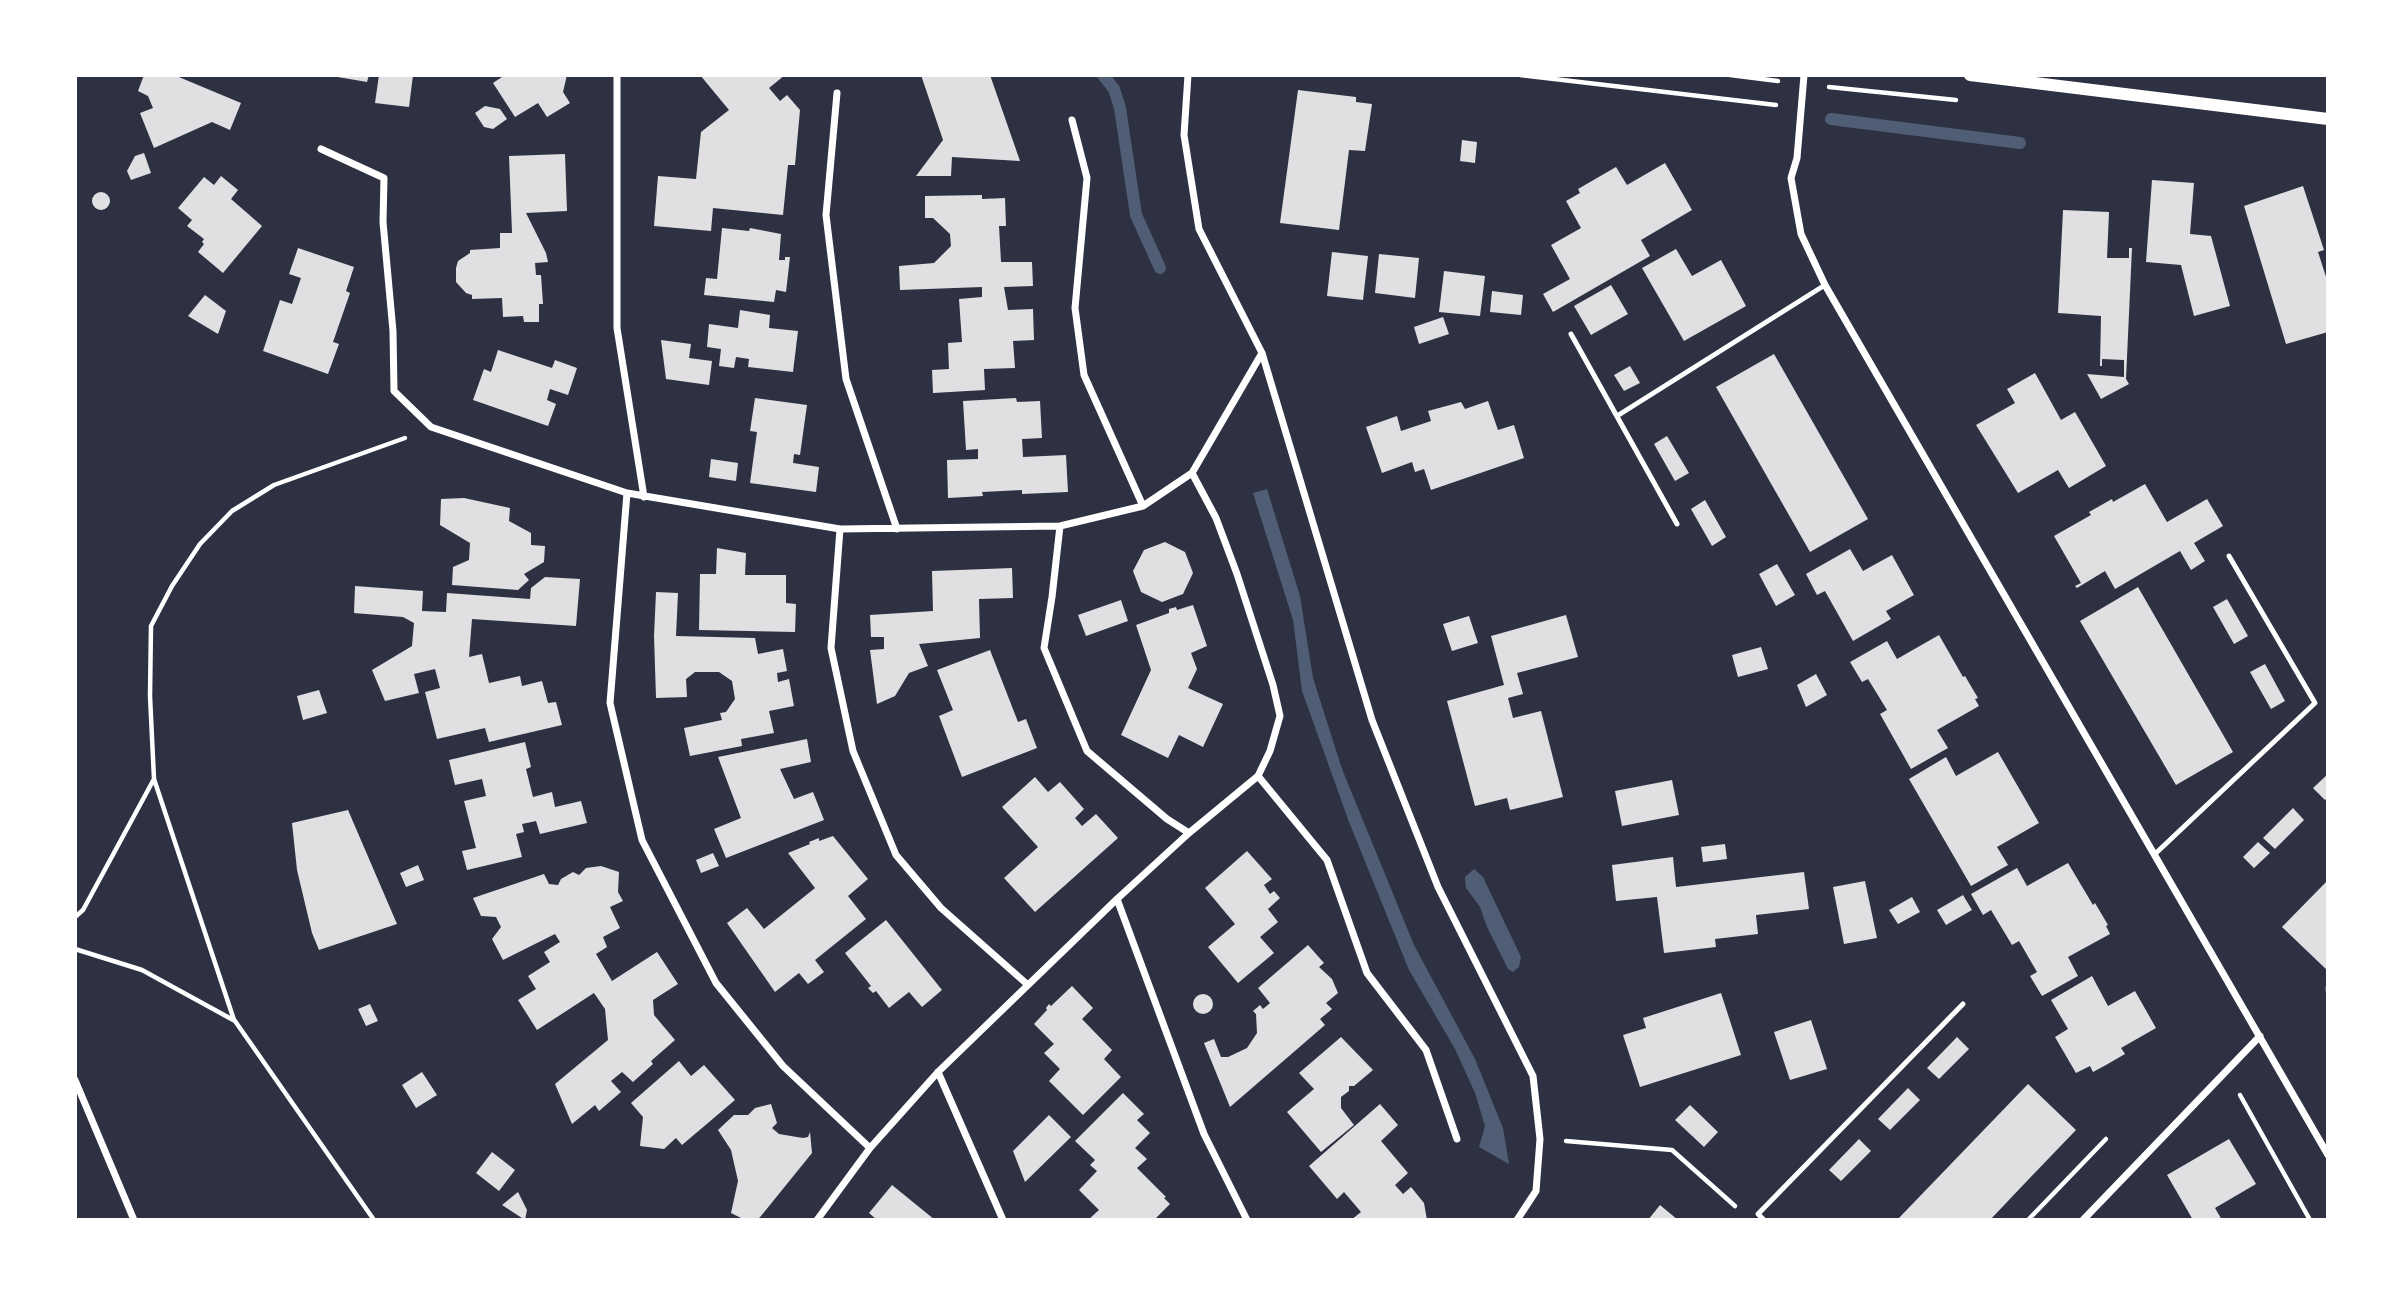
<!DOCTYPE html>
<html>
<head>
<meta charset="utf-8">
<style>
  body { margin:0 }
  #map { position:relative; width:2403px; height:1295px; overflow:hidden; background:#2d3142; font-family:Manrope,sans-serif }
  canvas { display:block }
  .frame { position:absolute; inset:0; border:77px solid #fff; pointer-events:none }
</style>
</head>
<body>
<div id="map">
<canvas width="2403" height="1295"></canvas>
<div class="frame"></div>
</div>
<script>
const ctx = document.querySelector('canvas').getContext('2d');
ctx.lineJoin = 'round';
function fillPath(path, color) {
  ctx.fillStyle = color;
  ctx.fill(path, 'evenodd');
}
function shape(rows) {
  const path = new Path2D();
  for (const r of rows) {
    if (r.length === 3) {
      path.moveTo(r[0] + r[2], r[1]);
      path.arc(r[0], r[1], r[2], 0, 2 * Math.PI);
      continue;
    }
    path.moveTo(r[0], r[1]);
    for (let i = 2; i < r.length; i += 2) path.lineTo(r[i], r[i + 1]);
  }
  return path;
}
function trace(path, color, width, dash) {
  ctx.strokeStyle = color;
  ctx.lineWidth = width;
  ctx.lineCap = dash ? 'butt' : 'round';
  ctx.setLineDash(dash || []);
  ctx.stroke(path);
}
fillPath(shape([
  [1267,489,1300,596,1313,678,1342,769,1414,945,1475,1059,1503,1128,1509,1164,1479,1147,1485,1126,1475,1093,1455,1049,1409,970,1349,822,1302,691,1293,620,1253,493],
  [1474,869,1483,877,1521,957,1519,967,1513,972,1508,969,1487,927,1480,907,1466,888,1465,877]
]), '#4f5d75');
trace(shape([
  [1103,75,1114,89,1120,108,1136,215,1160,268],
  [1831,119,2020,143]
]), '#4f5d75', 12);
fillPath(shape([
  [144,75,174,75,241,103,230,130,212,122,154,148,140,113,153,108,148,96,138,91],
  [326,75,369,75,367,82],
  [379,75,413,75,409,107,375,103],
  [505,75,567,75,563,92,570,103,547,117,538,103,515,117,493,83],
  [700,75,785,75,769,88,780,101,787,95,800,110,795,165,788,165,783,215,713,208,711,231,654,226,658,176,696,179,701,132,729,110],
  [921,75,990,75,1020,161,952,157,951,176,916,176,943,140],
  [1298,90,1356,97,1356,102,1372,104,1365,151,1349,150,1339,230,1280,223],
  [485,106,500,109,507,119,493,129,484,127,475,113],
  [1462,140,1477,142,1475,163,1460,161],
  [144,153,151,173,131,180,127,171,135,156],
  [565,154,567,211,526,213,546,253,548,262,535,263,536,275,541,275,543,304,539,304,539,322,524,322,523,316,503,317,502,298,472,299,472,295,466,293,456,282,456,268,458,261,470,253,470,250,500,248,500,233,512,233,509,156],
  [1665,163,1692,210,1641,240,1650,256,1553,312,1543,294,1570,279,1551,245,1581,228,1566,201,1580,193,1578,189,1616,167,1627,185],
  [221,176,238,190,231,199,262,226,223,273,198,252,204,244,202,242,204,239,187,226,192,220,178,208,204,177,214,185],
  [2152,180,2194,183,2190,234,2211,236,2230,306,2194,316,2181,265,2146,262],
  [2303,186,2324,250,2318,252,2328,283,2328,332,2286,344,2244,206],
  [101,201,9],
  [982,195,982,199,1005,198,1006,226,999,226,1001,262,1032,262,1033,286,1004,287,1008,310,1033,309,1034,340,1013,341,1015,368,984,369,985,390,933,393,932,370,949,369,948,343,962,342,959,299,982,297,982,287,900,290,899,266,934,263,951,246,950,234,933,218,925,218,925,196],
  [2063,210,2109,212,2107,258,2129,258,2129,248,2132,248,2126,379,2129,384,2101,399,2087,374,2124,377,2124,360,2102,359,2102,366,2100,366,2101,316,2058,313],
  [722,228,749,231,750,228,781,234,779,260,785,260,785,257,790,257,786,292,776,290,774,302,704,295,706,278,717,279],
  [298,248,354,267,346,291,350,293,333,342,339,344,328,374,263,351,280,300,292,304,301,278,289,274],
  [1676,249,1692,276,1721,260,1746,306,1684,341,1642,268],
  [1332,252,1368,256,1363,300,1327,296],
  [1379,254,1419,258,1415,298,1375,293],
  [1444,271,1485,276,1480,316,1439,312],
  [1611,285,1628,314,1591,335,1574,306],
  [1492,291,1523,295,1521,315,1490,312],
  [205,295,226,311,218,334,188,316],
  [740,310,770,315,769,328,798,331,793,372,748,367,749,359,736,357,734,368,719,366,721,349,707,347,709,324,738,328],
  [1443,317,1449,334,1419,344,1414,327],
  [661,340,691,344,689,358,712,361,709,385,666,379],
  [498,350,552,368,555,360,577,368,568,395,550,389,547,400,556,404,548,426,473,400,484,369,491,372],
  [1774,354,1868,519,1810,552,1716,387],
  [1630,366,1640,383,1624,391,1614,375],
  [2035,373,2061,420,2075,412,2106,466,2069,488,2058,470,2018,493,1976,425,2015,403,2007,389],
  [755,398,807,405,800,455,794,454,793,463,819,467,816,492,750,483,757,432,750,431],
  [1016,398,1017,402,1040,401,1042,438,1022,439,1023,457,1066,455,1068,492,1022,494,1022,490,982,492,983,496,948,498,947,460,978,459,978,449,966,450,963,401],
  [1488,401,1498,430,1514,425,1524,458,1431,490,1424,469,1415,472,1412,462,1382,473,1366,427,1397,416,1401,431,1431,421,1428,411,1461,402,1465,409],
  [1667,436,1689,473,1675,481,1654,444],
  [711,459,738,463,736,481,709,477],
  [2145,484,2167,522,2207,499,2223,526,2194,543,2205,561,2191,570,2180,551,2115,589,2105,571,2077,588,2075,586,2081,583,2054,536,2091,515,2089,512,2112,499,2113,502],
  [464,498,510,508,509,521,531,533,531,545,545,546,544,562,524,574,529,580,518,590,452,585,453,567,469,560,470,543,440,525,441,499],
  [1705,500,1726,537,1712,546,1691,509],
  [1165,542,1185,552,1193,573,1183,594,1162,602,1141,592,1133,571,1144,550],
  [717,548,746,553,745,575,786,575,786,603,796,604,795,632,699,630,700,574,716,574],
  [1850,549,1863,571,1892,555,1914,595,1886,611,1891,619,1853,641,1825,591,1817,595,1806,574],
  [1777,564,1795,595,1776,606,1759,574],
  [1012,568,1013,598,979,599,980,638,919,644,928,666,909,673,895,696,877,704,870,650,884,649,884,637,871,637,870,615,933,611,932,571],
  [545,577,580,579,576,626,472,619,469,657,482,654,489,683,520,676,522,686,542,681,548,703,556,702,562,725,489,742,485,728,437,739,425,692,440,688,435,669,414,674,419,693,385,701,372,670,412,646,414,623,403,617,354,613,355,586,423,591,422,611,446,612,447,593,530,599,531,588],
  [2138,587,2233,752,2176,785,2080,621],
  [656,592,678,593,676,636,755,638,758,654,783,649,787,671,777,673,778,682,789,679,794,706,769,711,774,733,741,739,742,746,690,756,684,728,722,720,720,713,726,712,735,699,732,681,719,672,695,672,686,679,687,697,656,698,654,636],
  [2227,599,2248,636,2234,644,2213,607],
  [1121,600,1128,621,1086,636,1078,615],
  [1193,605,1207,646,1191,653,1197,669,1188,688,1223,704,1203,747,1179,735,1168,758,1121,735,1151,670,1136,625,1169,613,1169,609,1176,607,1177,610],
  [1566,615,1578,657,1517,673,1523,694,1508,698,1513,718,1541,711,1563,797,1510,810,1507,798,1475,806,1447,701,1504,685,1491,636],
  [1469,616,1478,643,1452,651,1443,624],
  [1939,635,1963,677,1965,676,1978,698,1975,699,1979,706,1937,730,1948,748,1911,769,1880,714,1887,710,1868,679,1862,682,1850,662,1887,641,1897,659],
  [1761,647,1768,669,1738,677,1732,655],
  [990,650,1018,722,1026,719,1037,748,962,777,939,716,953,710,937,670],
  [2265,664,2285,701,2271,709,2250,672],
  [1816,674,1827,695,1806,707,1797,685],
  [319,690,327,713,303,720,297,696],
  [807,739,811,762,780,769,794,799,813,792,824,820,726,858,714,829,741,818,718,757],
  [525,742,531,767,526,769,533,797,552,792,555,807,581,801,587,823,540,834,536,821,522,824,524,832,516,834,522,857,467,870,462,851,476,848,464,801,486,796,482,779,455,785,449,760],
  [1998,752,2039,823,1997,847,2008,865,1971,886,1909,779,1946,757,1956,776],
  [2328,774,2328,797,2325,800,2313,788],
  [1035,777,1048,792,1060,782,1084,809,1075,818,1082,826,1096,814,1118,838,1035,912,1004,878,1038,847,1002,807],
  [1672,780,1679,815,1622,826,1615,791],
  [2293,808,2304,820,2275,849,2263,838],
  [348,810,397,924,319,950,312,933,297,870,292,823],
  [833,836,868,879,848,896,866,919,815,960,824,972,808,984,799,973,775,992,727,923,747,908,764,929,815,888,788,853,810,844,809,842,819,838,819,841],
  [2258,842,2270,853,2254,868,2243,857],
  [1725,844,1727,859,1703,862,1701,847],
  [1247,851,1272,879,1264,885,1270,894,1274,891,1280,898,1268,909,1278,922,1260,937,1274,953,1238,983,1208,947,1235,924,1205,888],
  [713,853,719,866,701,873,696,860],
  [1673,857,1676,887,1804,872,1809,909,1756,915,1758,934,1715,939,1716,947,1664,953,1657,897,1616,901,1612,865],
  [2068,863,2093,905,2095,903,2108,925,2106,926,2110,934,2068,957,2078,976,2042,996,2030,976,2037,972,2019,941,2012,945,1991,910,1983,915,1971,894,2017,868,2027,886],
  [418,865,424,880,406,887,400,873],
  [601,866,619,872,618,892,623,901,610,907,620,928,603,937,607,947,596,954,612,981,657,952,678,984,653,1000,654,1015,675,1040,651,1061,653,1064,633,1082,622,1072,611,1081,621,1092,599,1111,595,1105,572,1124,555,1084,608,1040,605,1009,594,993,537,1030,518,1000,536,989,528,976,550,962,544,952,560,942,555,934,503,960,492,939,501,927,496,917,481,916,473,898,544,874,549,884,558,885,561,879,573,872,579,875,586,868],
  [2328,880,2328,971,2282,927],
  [1865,881,1877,938,1844,944,1833,887],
  [1963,895,1972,910,1946,925,1937,910],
  [1912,897,1920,912,1898,924,1889,910],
  [886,920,942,990,922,1007,909,992,889,1008,876,991,873,993,868,988,871,986,845,953],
  [1308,945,1324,963,1319,967,1332,979,1338,993,1326,1003,1332,1009,1320,1019,1325,1025,1230,1107,1204,1043,1214,1039,1221,1057,1228,1057,1247,1048,1257,1033,1256,1014,1253,1011,1260,1005,1263,1009,1270,1003,1258,988],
  [2092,976,2108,1006,2135,991,2156,1028,2121,1048,2125,1054,2106,1065,2093,1072,2090,1066,2076,1073,2055,1037,2068,1029,2051,1000],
  [1072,986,1093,1008,1082,1019,1112,1050,1104,1059,1121,1077,1083,1115,1049,1081,1060,1069,1044,1053,1054,1044,1034,1024,1047,1010,1046,1008,1049,1004,1051,1006],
  [1721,993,1741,1055,1640,1087,1623,1035,1646,1028,1643,1018],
  [1203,1004,10],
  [370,1004,378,1021,366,1026,358,1009],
  [1811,1020,1827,1069,1790,1080,1774,1032],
  [1341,1037,1373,1070,1354,1086,1349,1086,1349,1091,1341,1097,1341,1108,1354,1125,1321,1152,1287,1112,1314,1089,1299,1073],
  [1957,1037,1969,1049,1939,1079,1927,1068],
  [679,1061,691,1076,704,1065,735,1100,682,1145,676,1138,664,1149,640,1146,643,1117,631,1103],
  [422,1072,437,1095,416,1108,402,1085],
  [2028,1084,2076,1130,2026,1182,1990,1220,1897,1220],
  [1908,1088,1920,1100,1890,1130,1878,1119],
  [1123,1093,1144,1114,1137,1120,1150,1133,1135,1148,1147,1159,1137,1168,1166,1197,1164,1198,1170,1204,1154,1220,1088,1220,1099,1210,1079,1190,1097,1171,1090,1165,1095,1160,1075,1141],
  [771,1104,777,1123,772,1128,779,1134,803,1138,808,1137,810,1132,812,1153,761,1216,757,1220,745,1220,731,1213,738,1181,731,1150,718,1130,734,1115,748,1115,755,1108],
  [1380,1104,1398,1125,1381,1141,1408,1173,1395,1185,1403,1194,1411,1187,1424,1203,1427,1220,1351,1220,1361,1212,1344,1192,1337,1199,1309,1166],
  [1690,1105,1718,1132,1704,1147,1675,1120],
  [1049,1115,1071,1137,1025,1182,1013,1151],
  [1859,1139,1871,1151,1841,1181,1829,1170],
  [2229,1139,2256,1184,2215,1208,2222,1220,2193,1220,2167,1175],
  [492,1152,515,1170,499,1191,476,1173],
  [892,1185,935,1220,877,1220,869,1213],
  [518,1192,527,1210,525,1220,502,1205],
  [1660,1205,1678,1220,1648,1220]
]), '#e0e0e3');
trace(shape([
  [1520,75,1776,105],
  [1730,75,1778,81],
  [1829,87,1956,100],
  [154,779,234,1020],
  [75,917,83,910,154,779,150,696,151,626,172,586,200,544,232,511,274,485,405,438],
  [75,949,142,970,235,1021,374,1220],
  [2328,987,2328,991],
  [2240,1095,2310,1220],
  [1566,1141,1672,1150,1735,1206],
  [2028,1220,2106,1139]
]), '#fff', 4.5);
trace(shape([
  [1571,334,1677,524],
  [1617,416,1825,285],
  [2155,854,2315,703,2229,556],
  [1764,1220,1758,1214,1963,1004]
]), '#fff', 5);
trace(shape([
  [617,75,617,328,644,497],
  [1188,75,1184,135,1199,229,1262,353,1372,720,1438,887,1533,1076,1540,1139,1536,1191,1517,1220],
  [1804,75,1797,158,1791,178,1801,234,1825,285,2328,1155],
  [837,93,826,215,846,379,897,529],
  [1072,120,1087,178,1075,308,1084,375,1143,506],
  [321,149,384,178,383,222,393,331,394,391,431,427,627,493,840,529,1060,526,1143,506,1192,473,1216,518,1237,574,1273,685,1280,716,1270,751,1258,776,1189,833,1167,819,1087,751,1044,648,1052,597,1060,526],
  [1192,473,1262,353],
  [627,493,610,703,642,840,716,983,783,1066,870,1148],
  [840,529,831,648,853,751,896,855,941,908,1028,985],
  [1258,776,1327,860,1367,973,1426,1050,1457,1139],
  [1117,899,1204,1134,1247,1220],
  [938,1072,1003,1220],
  [75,1080,134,1220],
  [817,1220,870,1148,938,1072,1117,899,1189,833],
  [2083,1220,2260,1036]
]), '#fff', 7);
trace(shape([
  [1970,75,2328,119]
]), '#fff', 12);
</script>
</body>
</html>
